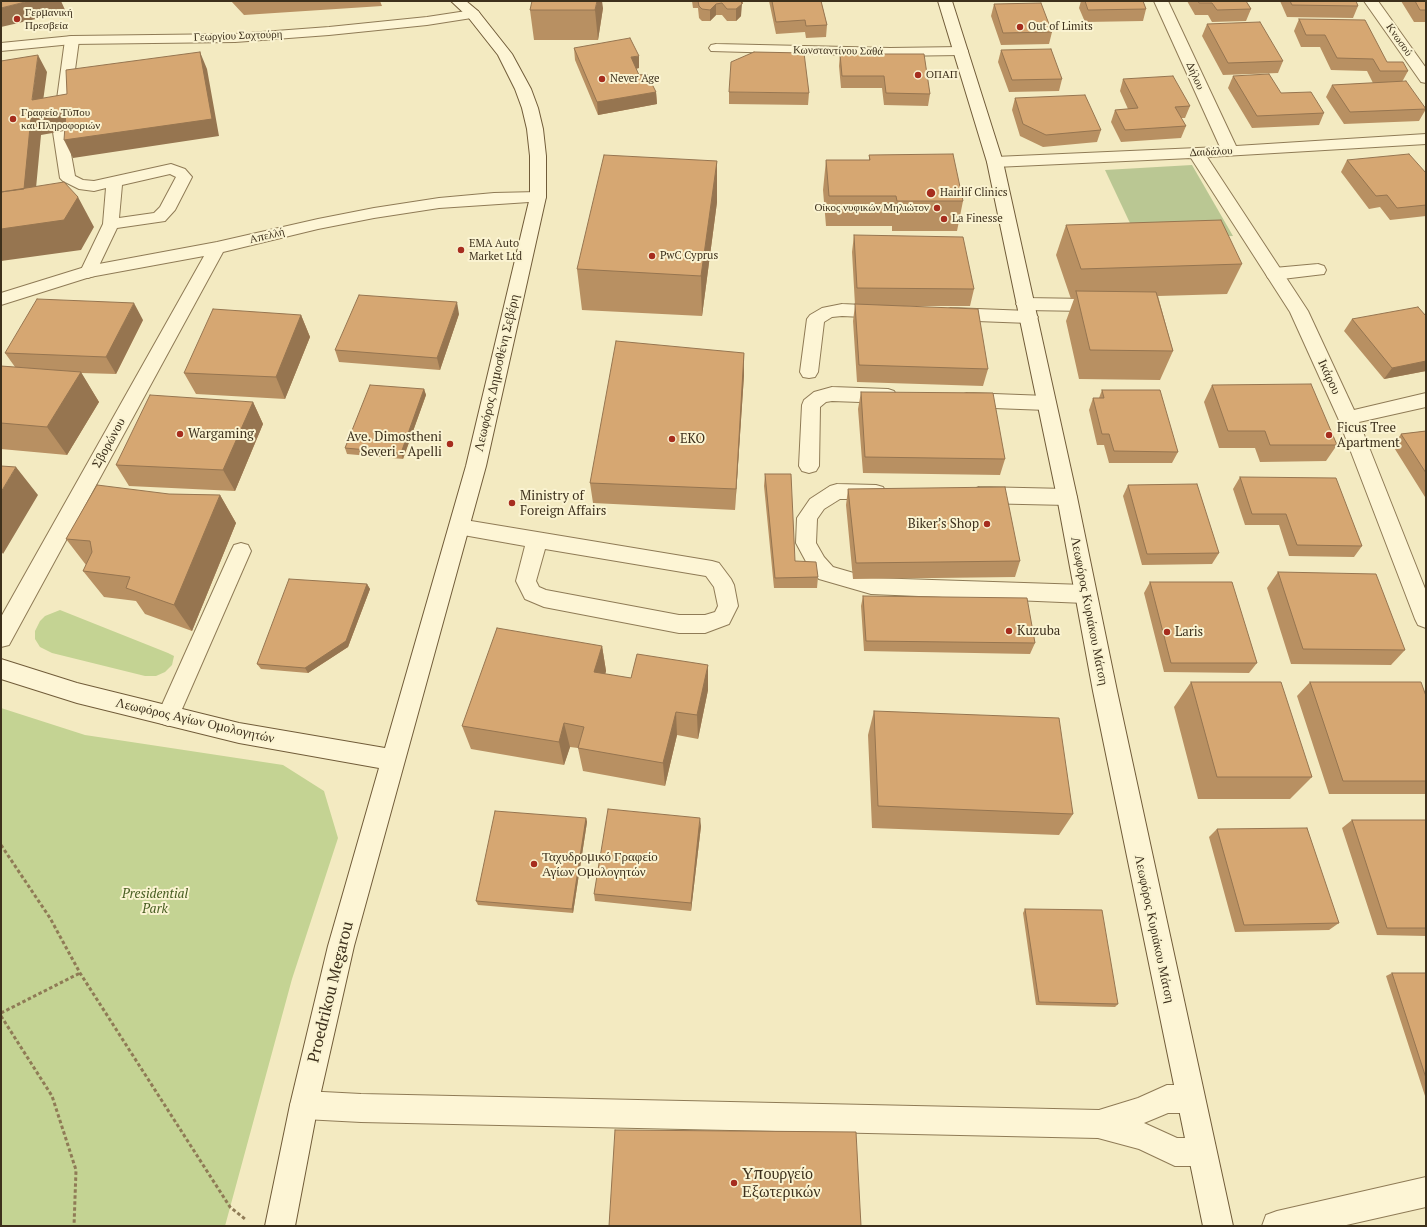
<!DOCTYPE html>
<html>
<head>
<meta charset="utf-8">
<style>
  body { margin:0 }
  #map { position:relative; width:1427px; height:1227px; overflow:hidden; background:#f3eac1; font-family:"PT Serif",serif }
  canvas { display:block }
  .frame { position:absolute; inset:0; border:2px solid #3d301c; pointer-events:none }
</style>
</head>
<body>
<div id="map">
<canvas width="1427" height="1227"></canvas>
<div class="frame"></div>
</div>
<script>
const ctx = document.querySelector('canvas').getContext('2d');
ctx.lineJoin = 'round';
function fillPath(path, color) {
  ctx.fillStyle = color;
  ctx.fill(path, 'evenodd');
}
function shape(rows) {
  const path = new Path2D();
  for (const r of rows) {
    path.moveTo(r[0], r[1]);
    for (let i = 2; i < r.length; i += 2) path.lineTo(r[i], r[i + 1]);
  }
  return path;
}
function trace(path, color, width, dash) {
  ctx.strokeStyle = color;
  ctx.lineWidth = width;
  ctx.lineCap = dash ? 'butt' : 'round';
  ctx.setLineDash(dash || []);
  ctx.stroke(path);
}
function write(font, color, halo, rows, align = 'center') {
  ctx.font = font + ' "PT Serif",serif';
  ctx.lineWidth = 4;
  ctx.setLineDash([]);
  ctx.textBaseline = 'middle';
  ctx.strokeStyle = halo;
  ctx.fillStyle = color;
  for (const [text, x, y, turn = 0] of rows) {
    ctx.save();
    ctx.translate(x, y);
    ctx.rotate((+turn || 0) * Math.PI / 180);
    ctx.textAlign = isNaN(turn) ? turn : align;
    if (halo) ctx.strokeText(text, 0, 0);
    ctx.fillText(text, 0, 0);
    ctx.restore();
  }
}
fillPath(shape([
  [60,610,168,653,174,656,172,665,165,672,156,676,145,676,52,653,40,647,35,639,35,631,40,621,45,616],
  [1,708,85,735,283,765,324,791,338,838,292,979,225,1226,1,1226]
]), '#c4d393');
fillPath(shape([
  [1192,165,1233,236,1137,238,1105,170]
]), '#bac793');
const lane = shape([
  [72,36,77,37,79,40,69,114,67,117,62,118,57,117,55,114,65,40,67,37,72,36],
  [60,128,65,129,67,132,75,176,83,180,94,181,171,164,185,169,192,177,175,210,165,221,117,228,96,272,94,276,88,278,82,276,80,272,103,224,106,188,94,191,79,189,63,181,60,178,53,132,55,129,60,128],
  [170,174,176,177,160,207,154,213,119,218,122,185,170,174],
  [1318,264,1324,266,1326,270,1324,274,1274,280,1268,278,1266,274,1268,270,1274,268,1318,264],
  [1025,298,1088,299,1094,301,1097,305,1094,309,1088,311,1025,310,1019,308,1016,304,1019,300,1025,298],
  [842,304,884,306,890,308,893,312,890,316,884,318,842,316,832,317,824,322,818,372,815,377,809,378,803,377,800,372,807,319,810,315,822,308,842,304],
  [951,308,1029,311,1035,313,1038,317,1035,321,1029,323,951,320,945,318,942,314,945,310,951,308],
  [832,387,888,389,894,391,897,396,894,401,888,403,832,401,826,402,820,407,819,466,816,471,809,473,802,471,799,466,802,405,804,400,814,392,832,387],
  [967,393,1047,396,1053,398,1056,403,1053,408,1047,410,967,407,961,405,958,400,961,395,967,393],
  [837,484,876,485,883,487,886,492,883,497,876,499,840,499,824,509,817,519,816,543,824,557,833,567,871,578,1085,585,1092,588,1095,594,1092,600,1085,603,871,594,819,579,810,569,796,543,797,518,810,499,830,486,837,484],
  [979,487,1067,489,1074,492,1077,497,1074,502,1067,505,979,503,972,500,969,495,972,490,979,487],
  [459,519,712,561,719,563,731,579,734,585,738,606,729,624,705,633,679,633,544,607,525,599,516,581,525,546,452,533,449,527,452,521,459,519],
  [545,549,706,576,714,587,718,606,715,612,705,615,679,615,546,590,539,587,536,581,545,549],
  [241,543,248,545,251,551,179,716,176,723,168,726,160,723,157,716,231,551,234,545,241,543],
  [1167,1085,1190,1085,1200,1089,1204,1099,1200,1109,1190,1113,1168,1113,1144,1123,1177,1138,1201,1138,1211,1142,1215,1152,1211,1162,1201,1166,1175,1166,1139,1149,1098,1138,361,1122,304,1119,294,1115,290,1105,294,1095,304,1091,361,1094,1099,1110,1138,1098,1167,1085]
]);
const street = shape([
  [1154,1,1168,1,1236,146,1426,134,1426,144,1207,157,1308,311,1354,410,1426,393,1426,407,1359,422,1426,591,1426,628,1418,625,1415,619,1338,418,1290,312,1191,158,995,167,989,165,987,162,989,159,995,157,1220,147,1154,1],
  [1364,1,1378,1,1426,68,1426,83,1421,82,1364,1],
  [473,10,478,11,480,14,478,17,427,25,329,35,235,42,72,44,1,51,1,43,72,36,235,34,329,27,427,17,473,10],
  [716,44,890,48,961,47,966,48,968,51,966,54,961,55,890,56,711,51,709,48,711,45,716,44],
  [538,192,544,193,546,197,544,201,439,208,374,218,318,229,223,252,9,645,1,647,1,617,204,256,90,277,1,305,1,293,88,266,217,242,318,219,374,208,439,198,494,193,538,192],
  [1426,1177,1426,1207,1342,1226,1262,1226,1266,1215,1277,1211,1426,1177]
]);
const secondary = shape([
  [451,1,466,1,478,11,512,54,531,89,538,108,543,129,546,156,546,197,486,466,354,946,318,1105,295,1226,265,1226,290,1105,328,946,379,768,239,743,77,703,1,679,1,659,77,683,239,723,385,748,466,466,530,197,530,156,527,129,522,108,515,89,498,55,468,17,451,1],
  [938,1,952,1,1003,162,1077,497,1117,691,1233,1226,1203,1226,1093,691,1057,497,987,162,938,1]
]);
trace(lane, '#8f7b56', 2);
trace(street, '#8f7b56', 2);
trace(secondary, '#715c39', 2);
trace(shape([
  [1,845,50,918,80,973,230,1207,245,1219],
  [1,1013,80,973],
  [1,1016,52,1096,76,1170,74,1226]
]), '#8f7b56', 3, [3.5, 2.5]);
fillPath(lane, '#fdf5d5');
fillPath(street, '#fdf5d5');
fillPath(secondary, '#fdf5d5');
fillPath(shape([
  [231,1,380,1,382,6,244,15],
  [692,1,743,1,743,4,741,4,741,16,736,21,727,21,722,15,716,15,710,21,702,21,699,18,698,8,693,8],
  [769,1,821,1,827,25,826,37,806,38,805,32,776,34],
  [1081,1,1143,1,1146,9,1143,21,1085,22,1079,8],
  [1187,1,1246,1,1251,9,1246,21,1212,22,1208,15,1195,15],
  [1280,1,1356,1,1358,6,1353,18,1287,17],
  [1401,1,1426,1,1426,22,1414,22],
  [994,4,1052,32,1049,44,1001,45,991,16],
  [603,8,598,40,534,40,530,10],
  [1299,19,1387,62,1408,71,1402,82,1426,109,1419,121,1344,124,1326,97,1332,85,1373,83,1367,71,1331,70,1320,47,1301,47,1294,31],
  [1207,24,1283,61,1278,73,1223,75,1202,36],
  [574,48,639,68,636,69,639,75,656,92,657,104,598,115,575,60],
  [1001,50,1062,79,1059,91,1009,92,998,62],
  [840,54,930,94,928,106,884,105,882,88,841,88,839,66],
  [1233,76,1281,93,1324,113,1319,125,1252,128,1228,88],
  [1123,79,1190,106,1185,118,1181,118,1186,126,1181,138,1121,142,1111,122,1115,110,1128,109,1120,91],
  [729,92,809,93,808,105,729,104],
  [1015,98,1101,130,1097,142,1043,147,1020,136,1012,110],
  [869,155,963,201,957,231,892,231,892,226,826,226,823,190,826,160,869,160],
  [1347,160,1426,173,1426,216,1390,220,1380,207,1369,209,1341,172],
  [717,161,717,202,702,316,582,310,577,269],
  [1066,225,1242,264,1227,294,1158,296,1173,351,1160,380,1079,379,1066,321,1074,299,1071,299,1056,255],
  [854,235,974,289,970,306,898,306,988,369,983,386,857,382,853,321,855,305,852,252],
  [459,314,440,370,339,362,335,350],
  [301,315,310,337,285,399,196,394,184,373],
  [1426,316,1426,371,1384,379,1344,331,1352,319],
  [143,320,116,374,81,373,99,402,67,455,1,449,1,366,15,367,5,353],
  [744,353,744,375,735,510,593,503,590,483],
  [1212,385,1337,445,1326,461,1260,462,1255,448,1219,448,1204,402],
  [424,389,426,395,403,459,347,454,345,448],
  [1102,390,1178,452,1172,463,1109,463,1104,445,1097,445,1089,410,1093,398,1099,398],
  [861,392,1005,459,1000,475,863,473,858,409],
  [253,402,263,424,235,491,129,486,116,465],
  [1426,431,1426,497,1425,497,1393,446,1401,434],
  [765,474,795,561,818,577,817,588,774,588,764,486],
  [1240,477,1362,546,1354,557,1289,556,1279,525,1245,525,1233,489],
  [1128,485,1219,553,1212,564,1142,565,1123,496],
  [848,489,1020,561,1015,577,853,579,846,505],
  [169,494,220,495,236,523,192,631,145,614,136,601,104,597,83,571,86,565,66,539],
  [1278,572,1405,650,1391,665,1291,664,1267,588],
  [1150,582,1257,663,1249,673,1164,672,1144,593],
  [367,584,370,589,348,647,308,673,261,669,257,664],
  [863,596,1035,643,1030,654,864,651,861,606],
  [602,646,606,671,605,674,631,678,708,665,708,690,698,739,677,735,665,786,583,771,578,748,570,747,564,765,471,749,462,726],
  [1191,682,1312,777,1290,799,1198,799,1174,707],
  [1310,682,1426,696,1426,794,1329,794,1297,696],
  [874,711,1073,814,1059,835,872,828,868,735],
  [586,818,587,822,573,913,478,905,476,901],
  [1352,820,1426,820,1426,936,1377,935,1342,828],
  [701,826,691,911,595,901,594,894],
  [1217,829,1339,923,1329,930,1235,932,1209,837],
  [1025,909,1118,1004,1115,1007,1036,1005,1023,913],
  [1392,973,1426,973,1426,1099,1386,976]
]), '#b89062');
fillPath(shape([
  [29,1,61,1,66,12,1,27,1,8],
  [597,1,602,1,603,8,598,40,595,10],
  [716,4,716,15,710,21,710,10],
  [742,4,741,16,736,21,736,9],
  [200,52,207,69,219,136,73,158,64,140],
  [38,55,47,72,41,116,66,112,75,129,41,135,33,220,1,225,32,100],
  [639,56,639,68,632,69,631,57],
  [656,92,657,104,598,115,597,102],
  [717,161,717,202,702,316,701,276],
  [78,197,94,227,81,250,1,261,1,229],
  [457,302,459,314,440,370,437,358],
  [134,303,143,320,116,374,106,357],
  [301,315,310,337,285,399,276,377],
  [744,353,744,375,735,510,736,489],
  [1426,361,1426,371,1384,379,1392,368],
  [81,372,99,402,67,455,47,427],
  [424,389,426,395,403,459,401,453],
  [253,402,263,424,235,491,223,470],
  [16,467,38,495,3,554,1,551,1,492],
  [220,495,236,523,192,631,174,605],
  [367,584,370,589,348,647,308,673,305,668],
  [602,646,606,671,599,697,594,672],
  [708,665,708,690,698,739,697,715],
  [676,712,677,735,665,786,663,763],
  [564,723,570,747,564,765,559,742],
  [586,818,587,822,573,913,572,909],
  [700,818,701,826,691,911,691,903]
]), '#967550');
const building = shape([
  [1,1,29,1,1,8,1,1],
  [532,1,597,1,595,10,530,10,532,1],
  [698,1,741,1,742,4,736,9,727,9,722,3,716,4,710,10,702,9,699,6,698,1],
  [772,1,821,1,827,25,806,26,805,20,776,22,772,1],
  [1085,1,1143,1,1146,9,1088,10,1085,1],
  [1198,1,1246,1,1251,9,1217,10,1212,3,1199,3,1198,1],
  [1290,1,1356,1,1358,6,1292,5,1290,1],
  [1415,1,1426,1,1426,10,1420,10,1415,1],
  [1041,3,1052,32,1003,33,994,4,1041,3],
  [1299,19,1365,20,1387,62,1403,62,1408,71,1380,71,1373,59,1337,58,1325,35,1306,35,1299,19],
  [1260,22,1283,61,1228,63,1207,24,1260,22],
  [630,38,639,56,631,57,639,75,647,74,656,92,597,102,574,48,630,38],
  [1051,49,1062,79,1012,80,1001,50,1051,49],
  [200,52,212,119,64,140,66,112,31,117,24,189,1,192,1,61,38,55,32,100,67,94,66,70,200,52],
  [754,52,804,53,809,93,729,92,731,62,754,52],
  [840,54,924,54,930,94,886,93,884,76,842,76,840,54],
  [1269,74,1281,93,1311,92,1324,113,1257,116,1233,76,1269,74],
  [1173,76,1190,106,1175,107,1186,126,1125,130,1115,110,1138,108,1123,79,1173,76],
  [1406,81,1426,109,1350,112,1332,85,1406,81],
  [1085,95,1101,130,1046,135,1023,124,1015,98,1085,95],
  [953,154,963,201,897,201,896,196,829,196,826,160,870,160,869,155,953,154],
  [1409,154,1426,173,1426,191,1425,191,1426,192,1426,205,1397,208,1387,195,1376,196,1347,160,1409,154],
  [604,155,717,161,701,276,577,269,604,155],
  [64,182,78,197,64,220,1,229,1,192,64,182],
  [1221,220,1242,264,1081,269,1066,225,1221,220],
  [854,235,963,237,974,289,857,288,854,235],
  [1076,291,1156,292,1173,351,1090,350,1076,291],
  [359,295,457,302,437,358,335,350,359,295],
  [37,299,134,303,106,357,5,353,37,299],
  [855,304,978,309,988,369,859,365,855,304],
  [1418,307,1426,316,1426,361,1392,368,1352,319,1418,307],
  [213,309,301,315,276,377,184,373,213,309],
  [616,341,744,353,736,489,590,483,616,341],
  [1,366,81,372,47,427,1,423,1,366],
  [1311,384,1337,445,1270,445,1265,431,1228,431,1212,385,1311,384],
  [370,385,424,389,401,453,345,448,370,385],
  [1102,390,1160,390,1178,452,1114,451,1109,434,1102,434,1093,398,1104,398,1102,390],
  [861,392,993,393,1005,459,865,457,861,392],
  [150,395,253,402,223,470,116,465,150,395],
  [1426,431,1426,473,1401,434,1426,431],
  [1,466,16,467,1,492,1,466],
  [765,474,791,474,795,561,816,562,818,577,775,578,765,474],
  [1240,477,1336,478,1362,546,1297,545,1286,514,1252,514,1240,477],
  [1197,484,1219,553,1147,554,1128,485,1197,484],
  [97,485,169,494,220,495,174,605,126,588,130,577,83,571,92,552,90,541,66,539,97,485],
  [1005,487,1020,561,856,563,848,489,1005,487],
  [1278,572,1376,574,1405,650,1303,649,1278,572],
  [289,579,367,584,346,641,305,668,257,664,289,579],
  [1150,582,1232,582,1257,663,1171,663,1150,582],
  [863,596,1027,598,1035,643,866,641,863,596],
  [497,628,602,646,594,672,631,678,637,654,708,665,697,715,676,712,663,763,578,748,584,727,564,723,559,742,462,726,497,628],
  [1191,682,1281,682,1312,777,1217,777,1191,682],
  [1310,682,1421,682,1426,696,1426,781,1343,781,1310,682],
  [874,711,1059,718,1073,814,878,806,874,711],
  [608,809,700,818,691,903,594,894,608,809],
  [495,811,586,818,572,909,476,901,495,811],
  [1352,820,1426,820,1426,928,1387,928,1352,820],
  [1307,828,1339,923,1244,925,1217,829,1307,828],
  [1025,909,1102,910,1118,1004,1039,1002,1025,909],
  [1392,973,1426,973,1426,1078,1392,973],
  [615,1130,856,1132,861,1226,609,1226,615,1130]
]);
fillPath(building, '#d6a772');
trace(building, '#967550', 1);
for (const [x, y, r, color] of [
  [17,19,4,"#a62d1e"],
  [1020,27,4,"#a62d1e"],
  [918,75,4,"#a62d1e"],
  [602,79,4,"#a62d1e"],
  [13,119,4,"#a62d1e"],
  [931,193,5,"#a62d1e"],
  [937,208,4,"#a62d1e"],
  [944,219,4,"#a62d1e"],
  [461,250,4,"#a62d1e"],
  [652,256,4,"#a62d1e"],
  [180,434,4,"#a62d1e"],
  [1329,435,4,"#a62d1e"],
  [672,439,4,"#a62d1e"],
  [450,444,4,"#a62d1e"],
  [512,503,4,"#a62d1e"],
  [987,524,4,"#a62d1e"],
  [1009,631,4,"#a62d1e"],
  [1167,632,4,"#a62d1e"],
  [534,864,4,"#a62d1e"],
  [734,1183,4,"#a62d1e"]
]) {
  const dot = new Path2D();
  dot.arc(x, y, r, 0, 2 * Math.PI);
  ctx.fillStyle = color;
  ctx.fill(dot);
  trace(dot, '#faf3d1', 1.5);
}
write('11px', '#3d301c', '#faf3d1', [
  ["Γερμανική",25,13],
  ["Πρεσβεία",25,26],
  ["Out of Limits",1028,27],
  ["ΟΠΑΠ",926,75],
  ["Never Age",610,79],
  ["Γραφείο Τύπου",21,113],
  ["και Πληροφοριών",21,126],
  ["Hairlif Clinics",940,193],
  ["Οίκος νυφικών Μηλιώτον",929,208,"right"],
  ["La Finesse",952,219],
  ["EMA Auto",469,244],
  ["Market Ltd",469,257],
  ["PwC Cyprus",660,256]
], 'left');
write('11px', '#3d301c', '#faf3d1', [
  ["Γεωργίου Σαχτούρη",238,36,-2],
  ["Κνωσού",1399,40,55],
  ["Κωνσταντίνου Σαθά",838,51,1],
  ["Δήλου",1195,76,66],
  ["Δαιδάλου",1211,152,-3],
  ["Απελλή",267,236,-14]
]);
write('13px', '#3d301c', '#faf3d1', [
  ["Λεωφόρος Δημοσθένη Σεβέρη",497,373,-77],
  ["Ικάρου",1329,377,65],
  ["Σβορώνου",109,443,-61],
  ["Λεωφόρος Κυριάκου Μάτση",1089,611,79],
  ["Λεωφόρος Αγίων Ομολογητών",195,721,13],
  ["Λεωφόρος Κυριάκου Μάτση",1154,929,78]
]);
write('13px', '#3d301c', '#faf3d1', [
  ["Ficus Tree",1337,428],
  ["Apartment",1337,443],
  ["Wargaming",188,434],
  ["Ave. Dimostheni",442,437,"right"],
  ["Severi - Apelli",442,452,"right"],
  ["EKO",680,439],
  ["Ministry of",520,496],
  ["Foreign Affairs",520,511],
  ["Biker’s Shop",979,524,"right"],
  ["Kuzuba",1017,631],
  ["Laris",1175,632],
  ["Ταχυδρομικό Γραφείο",542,857],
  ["Αγίων Ομολογητών",542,872]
], 'left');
write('italic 13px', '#465c20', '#faf3d1', [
  ["Presidential",155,894],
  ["Park",155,909]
]);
write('16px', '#3d301c', '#faf3d1', [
  ["Proedrikou Megarou",331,992,-76]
]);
write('16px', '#3d301c', '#faf3d1', [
  ["Υπουργείο",742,1174],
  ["Εξωτερικών",742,1192]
], 'left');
</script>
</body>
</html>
